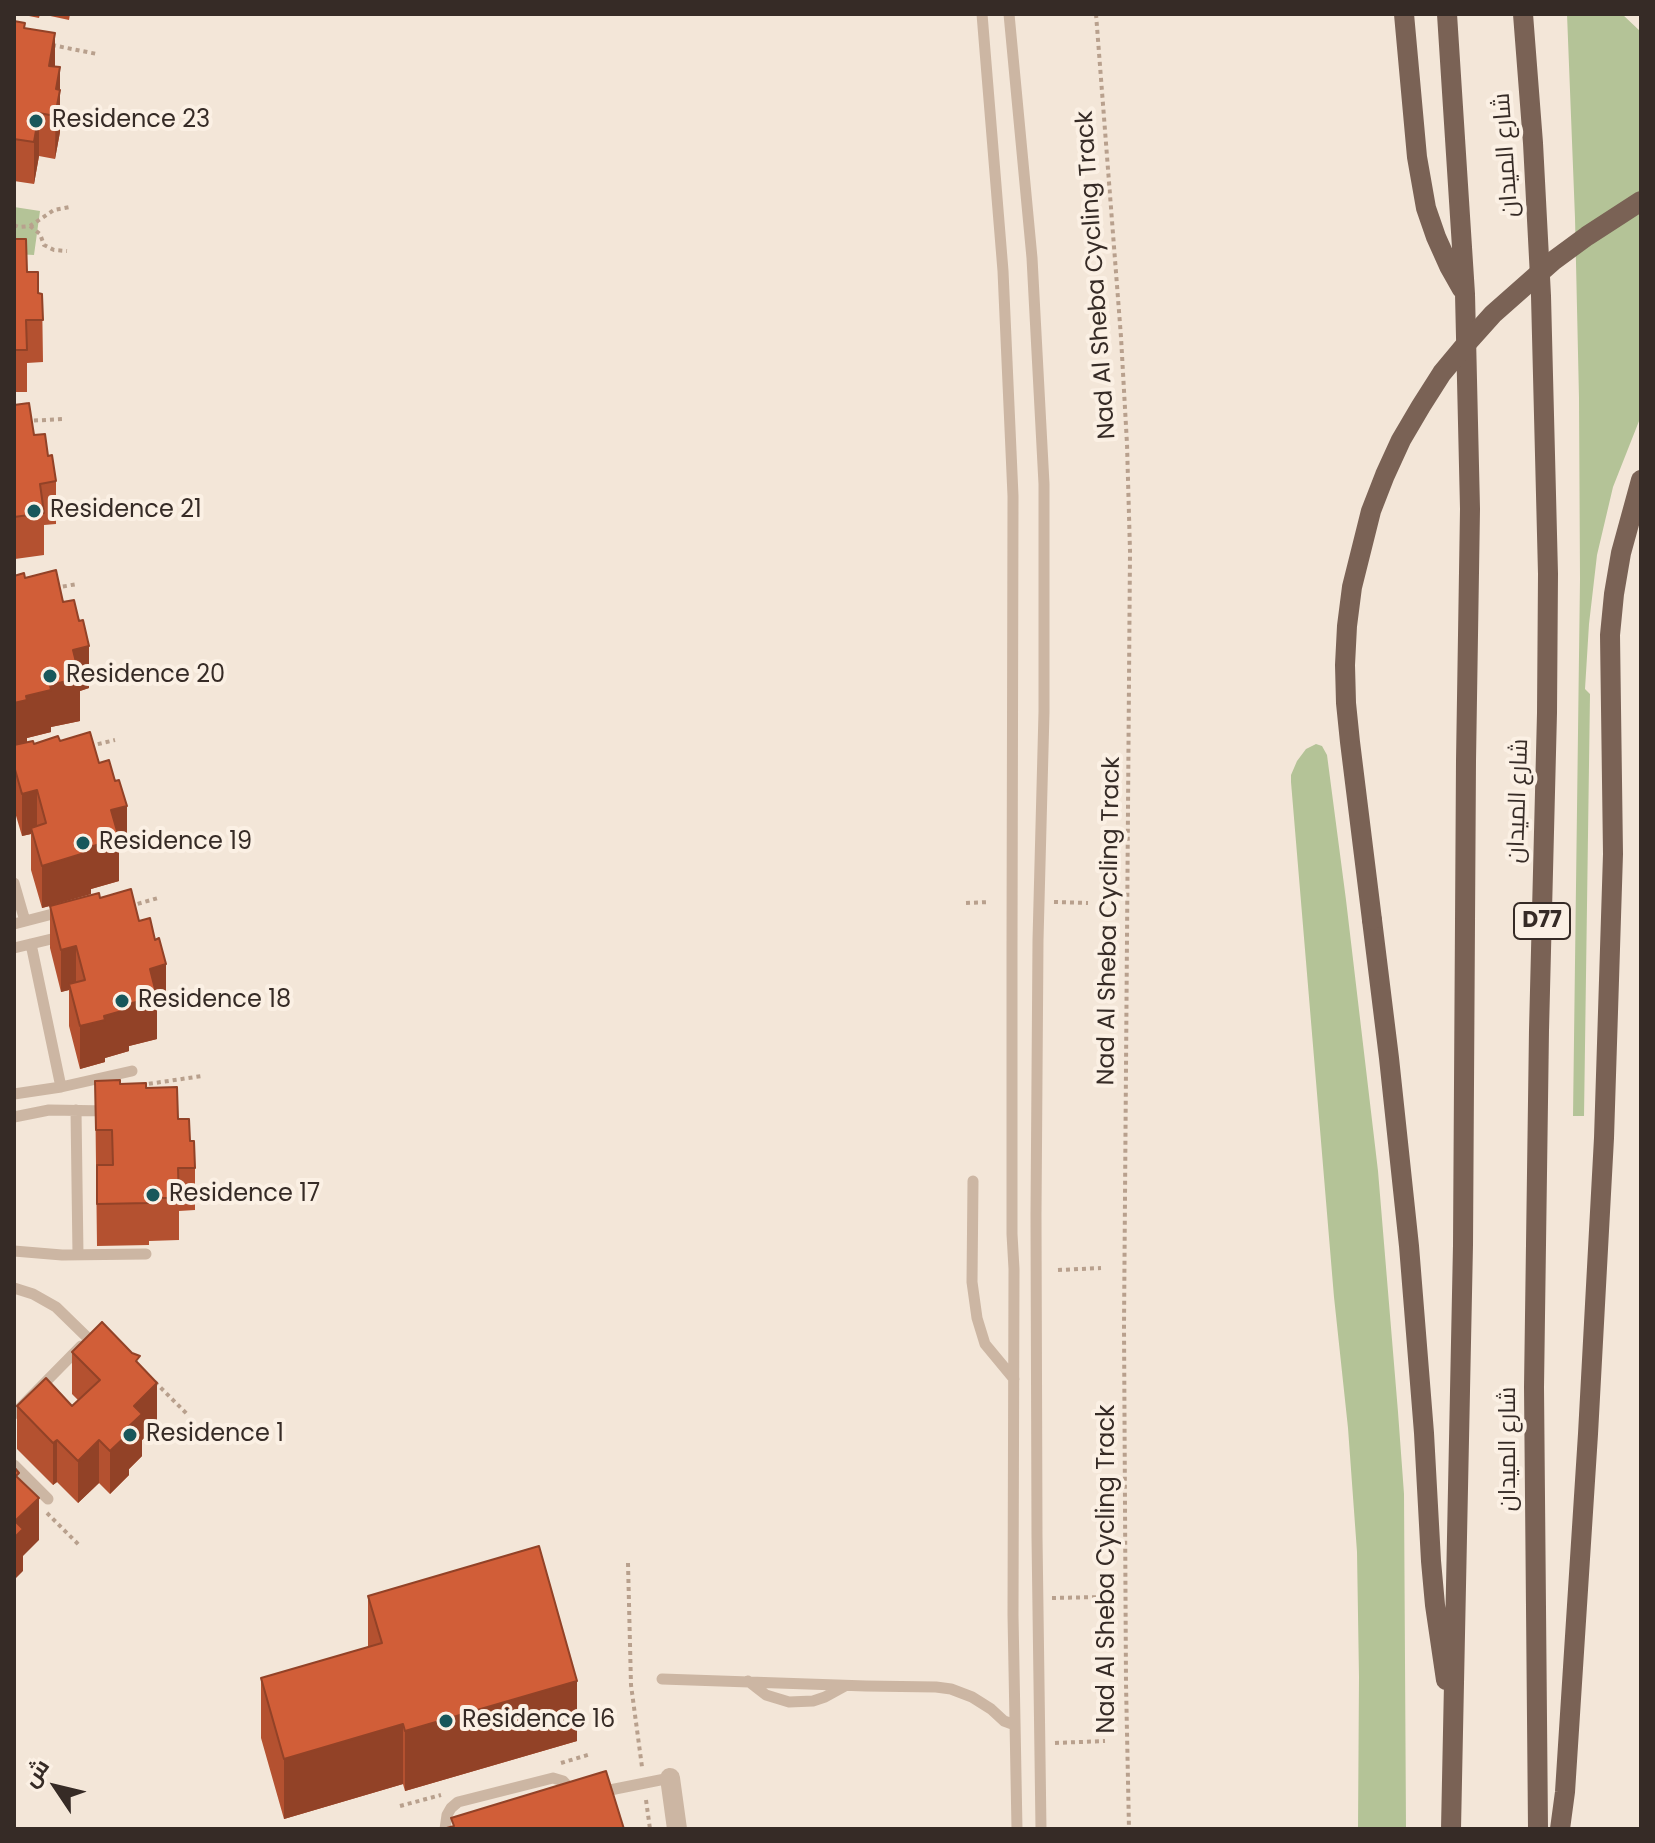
<!DOCTYPE html>
<html>
<head>
<meta charset="utf-8">
<style>
  body { margin:0 }
  #map { position:relative; width:1655px; height:1843px; overflow:hidden; background:#f3e6d8; font-family:Poppins,Cairo,sans-serif }
  canvas { display:block }
  .frame { position:absolute; inset:0; border:16px solid #362b26; pointer-events:none }
  .north { position:absolute; left:16px; top:1747px; width:80px; height:80px; -webkit-text-stroke:6px #fbf0e4; paint-order:stroke; rotate:305deg; font-size:22px; font-weight:700; line-height:32px; text-align:center; color:#362b26 }
  .north::after { content:''; display:block; margin:auto; width:28px; height:36px; background:#362b26; clip-path:polygon(50% 0,100% 100%,50% 72%,0 100%) }
</style>
</head>
<body>
<div id="map">
<canvas width="1655" height="1843"></canvas>
<div class="frame"></div>
<div class="north">ش</div>
</div>
<script>
const ctx = document.querySelector('canvas').getContext('2d');
ctx.lineJoin = 'round';
function fillPath(path, color) {
  ctx.fillStyle = color;
  ctx.fill(path, 'evenodd');
}
function shape(rows) {
  const path = new Path2D();
  for (const r of rows) {
    path.moveTo(r[0], r[1]);
    for (let i = 2; i < r.length; i += 2) path.lineTo(r[i], r[i + 1]);
  }
  return path;
}
function trace(path, color, width, dash) {
  ctx.strokeStyle = color;
  ctx.lineWidth = width;
  ctx.lineCap = dash ? 'butt' : 'round';
  ctx.setLineDash(dash || []);
  ctx.stroke(path);
}
function write(font, color, halo, rows, align = 'center') {
  ctx.font = font + ' Poppins,Cairo,sans-serif';
  ctx.lineWidth = 8;
  ctx.setLineDash([]);
  ctx.textBaseline = 'middle';
  ctx.strokeStyle = halo;
  ctx.fillStyle = color;
  for (const [text, x, y, turn = 0] of rows) {
    ctx.save();
    ctx.translate(x, y);
    ctx.rotate((+turn || 0) * Math.PI / 180);
    ctx.textAlign = isNaN(turn) ? turn : align;
    if (halo) ctx.strokeText(text, 0, 0);
    ctx.fillText(text, 0, 0);
    ctx.restore();
  }
}
fillPath(shape([
  [1567,14,1622,14,1641,32,1641,416,1613,487,1597,555,1589,624,1585,689,1590,694,1584,1116,1573,1116,1580,579,1579,398,1575,218],
  [14,207,40,211,34,255,14,254],
  [1316,744,1322,746,1327,755,1346,900,1378,1171,1398,1412,1404,1494,1406,1829,1358,1829,1359,1677,1357,1552,1348,1428,1334,1297,1291,782,1291,775,1297,761,1306,749]
]), '#b4c397');
trace(shape([
  [1096,14,1121,337,1127,444,1130,551,1124,1326,1126,1684,1129,1829],
  [52,45,97,54],
  [14,225,19,227,30,226,54,210,70,207],
  [30,226,40,234,44,245,54,250,67,251],
  [26,421,64,419],
  [55,588,77,584],
  [90,746,115,740],
  [1054,902,1088,903],
  [966,903,989,902],
  [130,906,158,898],
  [141,1085,202,1076],
  [1058,1270,1101,1268],
  [155,1382,187,1414],
  [47,1513,79,1545],
  [628,1563,631,1685,642,1767],
  [1052,1598,1103,1597],
  [1055,1743,1105,1741],
  [561,1763,591,1754],
  [646,1800,650,1829],
  [400,1806,441,1795]
]), '#b8a08d', 4, [4, 4]);
trace(shape([
  [982,14,1003,271,1013,496,1012,947,1012,1234,1014,1269,1013,1615,1017,1829],
  [1009,14,1032,258,1044,484,1044,712,1038,940,1036,1214,1037,1537,1041,1829],
  [14,883,25,921],
  [14,924,64,911],
  [31,944,61,1087],
  [14,948,64,936],
  [14,1094,61,1087,132,1071],
  [76,1110,78,1255],
  [14,1117,49,1110,110,1111],
  [973,1181,972,1282,977,1318,985,1344,1014,1379],
  [14,1251,62,1255,146,1254],
  [14,1288,33,1294,56,1307,96,1346],
  [14,1414,81,1346],
  [14,1465,48,1499],
  [662,1679,866,1686,936,1687,951,1689,972,1697,991,1709,1004,1721,1015,1725],
  [748,1681,766,1695,789,1702,813,1701,825,1697,845,1686],
  [600,1792,670,1778],
  [445,1829,447,1815,451,1808,458,1802,466,1800,553,1778,563,1781,573,1792]
]), '#ccb6a3', 11);
trace(shape([
  [670,1778,677,1829]
]), '#ccb6a3', 20);
trace(shape([
  [1404,14,1417,157,1426,208,1436,237,1449,266,1462,289],
  [1447,14,1465,294,1470,509,1466,761,1463,1245,1451,1829],
  [1523,14,1533,143,1541,296,1548,574,1547,713,1539,1030,1534,1387,1538,1829],
  [1372,920,1389,1058,1409,1246,1424,1433,1431,1561,1435,1605,1446,1680],
  [1560,1829,1565,1792,1588,1434,1604,1138,1613,854,1610,635,1614,594,1621,553,1641,480]
]), '#7a6255', 20);
trace(shape([
  [1372,920,1350,742,1346,703,1345,665,1347,626,1352,587,1371,511,1385,475,1401,440,1421,406,1442,373,1467,343,1493,314,1553,261,1587,236,1641,201]
]), '#7a6255', 20);
fillPath(shape([
  [19,14,40,14,39,18],
  [41,14,70,14,69,20],
  [14,21,25,28,55,67,60,67,60,132,55,159,39,156,34,184,14,181],
  [14,239,27,272,38,293,42,294,43,362,27,363,27,392,14,392],
  [14,405,48,456,56,481,56,524,44,525,44,555,15,559,15,564,14,564],
  [14,576,25,578,63,602,89,688,80,691,80,721,51,727,51,732,27,738,27,742,34,744,60,741,99,763,127,848,119,850,119,881,91,889,91,894,51,905,100,898,139,921,166,1007,157,1009,157,1039,129,1046,129,1051,105,1058,105,1062,80,1069,69,1026,69,990,61,992,50,948,50,906,42,908,31,870,31,834,22,836,14,809],
  [95,1081,146,1088,178,1119,190,1141,195,1168,195,1210,179,1211,179,1240,149,1241,149,1245,97,1246],
  [72,1352,140,1366,157,1425,142,1440,142,1456,129,1469,129,1475,110,1494,99,1483,78,1503,57,1482,53,1485,17,1449,17,1406,72,1406,78,1400,72,1394],
  [368,1596,577,1741,405,1791,403,1784,284,1819,261,1738,261,1678,368,1647]
]), '#b45130');
fillPath(shape([
  [55,33,55,76,49,66],
  [60,67,60,132,55,159,56,89],
  [39,113,39,156,34,184,34,142],
  [89,646,89,688,80,691,80,721,51,727,51,732,27,738,27,743,14,746,14,703,26,696,50,685,73,650],
  [37,790,37,832,31,828,31,834,22,836,22,794],
  [127,806,127,848,119,850,119,881,91,889,91,894,42,908,42,866,90,847,111,810],
  [76,946,76,988,69,984,69,990,61,992,61,950],
  [166,964,166,1007,157,1009,157,1039,129,1046,129,1051,105,1058,105,1062,80,1069,80,1026,128,1004,150,969],
  [157,1383,157,1425,142,1440,142,1456,129,1469,129,1475,110,1494,110,1451,126,1429,134,1406],
  [57,1440,57,1482,53,1485,53,1443],
  [99,1440,99,1483,78,1503,78,1461],
  [39,1498,39,1540,23,1556,23,1571,14,1580,14,1538,15,1521],
  [577,1681,577,1741,405,1791,405,1731],
  [403,1724,403,1784,284,1819,284,1759]
]), '#924227');
const building = shape([
  [14,21,25,23,24,28,55,33,49,66,60,67,56,89,60,90,55,116,39,113,34,142,14,139,14,21],
  [14,239,26,239,27,272,38,272,38,293,42,294,43,320,26,320,27,350,14,350,14,239],
  [29,403,34,435,45,434,48,456,52,455,56,481,40,484,44,513,14,517,15,522,14,522,14,405,29,403],
  [56,570,63,602,74,600,79,621,83,620,89,646,73,650,80,678,50,685,51,690,26,696,27,700,14,703,14,576,24,573,25,578,56,570],
  [90,732,99,763,109,760,115,781,119,780,127,806,111,810,119,838,90,847,91,851,42,866,31,828,46,823,37,790,22,794,14,766,14,745,33,741,34,744,58,736,60,741,90,732],
  [131,889,139,921,150,918,155,940,159,938,166,964,150,969,157,997,128,1004,129,1009,104,1016,105,1020,80,1026,69,984,85,980,76,946,61,950,50,906,99,893,100,898,131,889],
  [120,1080,120,1084,146,1083,146,1088,177,1087,178,1119,189,1119,190,1141,194,1141,195,1168,178,1168,179,1198,149,1198,149,1203,97,1204,97,1165,113,1165,112,1130,96,1130,95,1081,120,1080],
  [102,1322,132,1353,140,1356,136,1361,157,1383,134,1406,142,1414,126,1429,129,1433,110,1451,99,1440,78,1461,57,1440,53,1443,17,1406,46,1378,72,1406,100,1380,72,1352,102,1322],
  [14,1467,19,1473,16,1476,39,1498,15,1521,23,1529,14,1538,14,1467],
  [539,1546,577,1681,405,1731,403,1724,284,1759,261,1678,382,1643,368,1596,539,1546],
  [606,1771,624,1829,443,1829,454,1826,451,1818,606,1771]
]);
fillPath(building, '#d15e38');
trace(building, '#924227', 2);
for (const [x, y, r, color] of [
  [36,121,8,"#18575b"],
  [34,511,8,"#18575b"],
  [50,676,8,"#18575b"],
  [83,843,8,"#18575b"],
  [122,1001,8,"#18575b"],
  [153,1195,8,"#18575b"],
  [130,1435,8,"#18575b"],
  [446,1721,8,"#18575b"]
]) {
  const dot = new Path2D();
  dot.arc(x, y, r, 0, 2 * Math.PI);
  ctx.fillStyle = color;
  ctx.fill(dot);
  trace(dot, '#fbf0e4', 3);
}
for (const [x, y, w] of [
  [1542,921,56]
]) {
  const box = new Path2D();
  box.roundRect(x - w / 2, y - 18, w, 36, 6);
  ctx.fillStyle = '#fbf0e4';
  ctx.fill(box);
  trace(box, '#362b26', 2);
}
write('bold 22px', '#362b26', null, [
  ["D77",1542,921]
]);
write('24px', '#362b26', '#fbf0e4', [
  ["Residence 23",52,121],
  ["Residence 21",50,511],
  ["Residence 20",66,676],
  ["Residence 19",99,843],
  ["Residence 18",138,1001],
  ["Residence 17",169,1195],
  ["Residence 1",146,1435],
  ["Residence 16",462,1721]
], 'left');
write('24px', '#362b26', '#fbf0e4', [
  ["شارع الميدان",1507,155,-94],
  ["Nad Al Sheba Cycling Track",1097,275,-94],
  ["شارع الميدان",1519,801,-88],
  ["Nad Al Sheba Cycling Track",1110,921,-89],
  ["شارع الميدان",1509,1449,-90],
  ["Nad Al Sheba Cycling Track",1108,1569,-90]
]);
</script>
</body>
</html>
